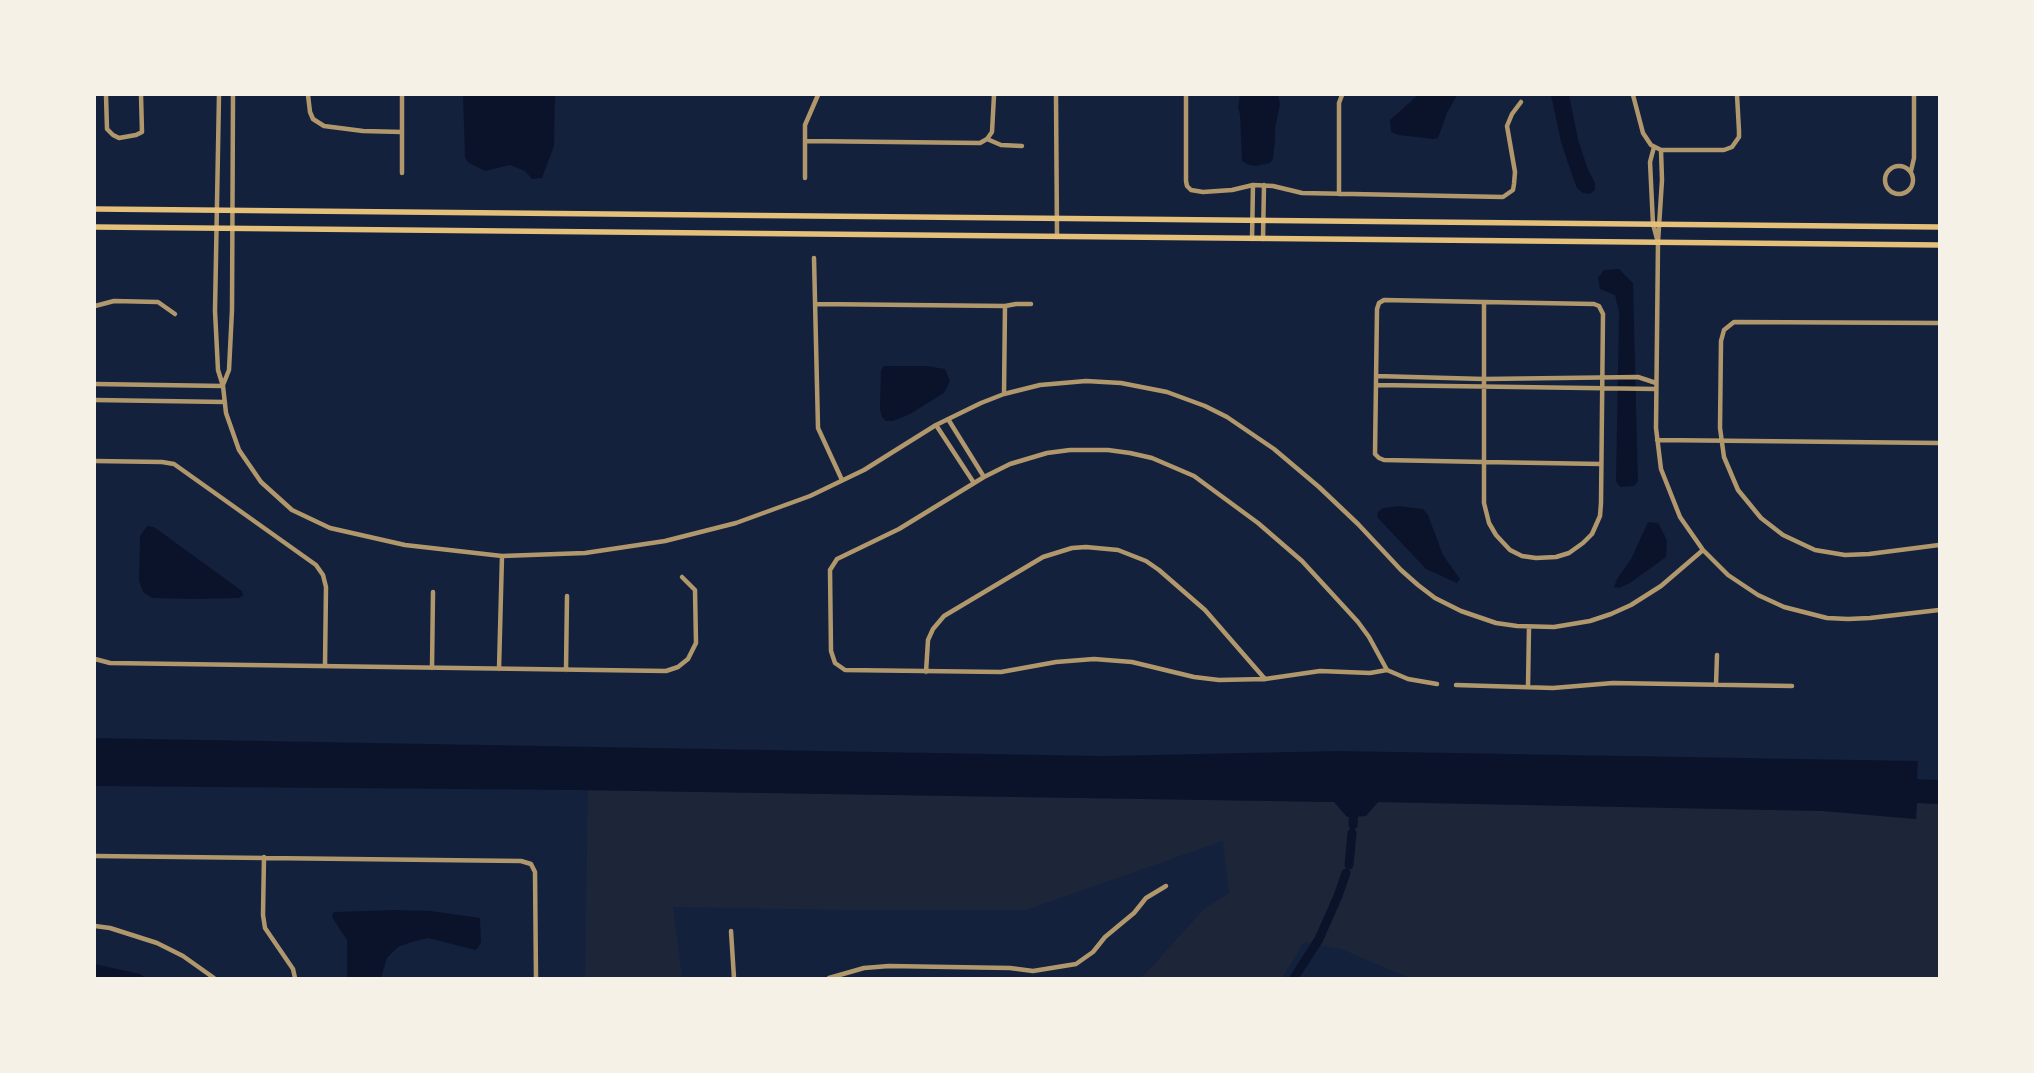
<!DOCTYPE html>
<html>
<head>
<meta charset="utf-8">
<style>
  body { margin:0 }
  #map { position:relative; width:2034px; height:1073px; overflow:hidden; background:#14213d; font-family:"Public Sans",sans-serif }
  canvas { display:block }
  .frame { position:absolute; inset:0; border:96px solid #f6f1e7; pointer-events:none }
</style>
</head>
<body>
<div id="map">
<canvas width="2034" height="1073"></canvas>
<div class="frame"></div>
</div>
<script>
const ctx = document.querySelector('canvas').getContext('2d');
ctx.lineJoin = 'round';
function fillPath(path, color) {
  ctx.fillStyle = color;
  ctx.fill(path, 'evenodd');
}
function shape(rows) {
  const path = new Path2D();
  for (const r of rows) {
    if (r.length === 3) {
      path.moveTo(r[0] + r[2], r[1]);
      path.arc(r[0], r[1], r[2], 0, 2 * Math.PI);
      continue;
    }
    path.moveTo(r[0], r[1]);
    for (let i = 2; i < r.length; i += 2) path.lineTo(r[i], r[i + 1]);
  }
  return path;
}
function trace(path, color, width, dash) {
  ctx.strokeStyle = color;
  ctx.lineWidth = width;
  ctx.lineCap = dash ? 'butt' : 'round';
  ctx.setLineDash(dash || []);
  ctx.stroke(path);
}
fillPath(shape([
  [588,790,1334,802,1347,817,1366,816,1378,802,1823,811,1916,819,1917,803,1939,804,1939,978,1409,978,1341,949,1304,942,1282,978,1139,978,1148,971,1204,909,1229,893,1223,841,1026,910,848,910,673,907,682,978,585,978]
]), '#1d2539');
fillPath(shape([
  [463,95,555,95,554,146,542,178,532,179,525,171,510,165,485,171,469,163,465,158],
  [1240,95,1278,95,1280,104,1275,129,1275,141,1273,159,1270,163,1256,166,1249,165,1242,161,1240,115,1238,107],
  [1418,95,1457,95,1447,113,1438,138,1433,139,1398,135,1391,132,1390,120],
  [1551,95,1569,95,1578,139,1587,167,1595,183,1595,190,1590,194,1583,193,1577,188,1571,172,1561,142],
  [1619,269,1633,283,1638,481,1634,486,1620,487,1616,481,1619,312,1615,295,1600,289,1598,278,1604,270],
  [884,366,927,366,945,369,950,381,944,393,910,414,893,421,886,421,882,417,880,409,881,370],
  [1398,506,1423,509,1428,515,1443,555,1460,579,1457,583,1426,569,1377,517,1378,512,1383,508],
  [1648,522,1658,523,1664,534,1667,541,1666,557,1630,583,1619,588,1614,587,1617,579,1631,559],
  [147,526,154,527,242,591,243,596,239,598,194,599,152,598,143,592,139,581,140,536],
  [95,738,1103,756,1338,751,1918,761,1917,779,1939,780,1939,804,1917,803,1916,819,1823,811,1378,802,1366,816,1347,817,1334,802,575,790,95,786],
  [394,910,431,911,480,918,481,942,478,948,475,950,428,938,412,942,398,947,387,958,381,978,347,978,347,940,332,917,334,912],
  [95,964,140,974,146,978,95,978]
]), '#0b132b');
trace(shape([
  [1353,825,1354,805],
  [1349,865,1352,833],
  [1294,978,1319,939,1338,896,1346,873]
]), '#0b132b', 9);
trace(shape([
  [106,95,107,129,113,135,119,138,136,135,142,132,141,95],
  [219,95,215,311,218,370,223,386,226,413,239,450,261,482,292,510,330,528,405,545,502,556,585,553,665,541,736,523,810,496,864,470,936,425,981,403,1004,394,1040,385,1086,381,1121,383,1167,392,1205,406,1227,417,1274,449,1319,487,1358,524,1401,570,1418,585,1435,598,1461,611,1496,623,1517,626,1554,627,1590,621,1611,614,1631,605,1661,586,1703,550],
  [308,95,310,112,313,119,324,126,363,131,402,132],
  [1056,95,1057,237],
  [1186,95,1186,181,1187,186,1191,190,1203,192,1232,190,1253,185,1273,186,1302,193,1503,197,1513,190,1514,184,1515,172,1507,126,1512,114,1521,102],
  [1633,95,1643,133,1651,145,1661,150,1724,150,1732,147,1739,137,1739,131,1737,95],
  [987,139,1001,145,1022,146],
  [805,141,980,143,987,139,992,132,994,95],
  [1654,147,1650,162,1653,224,1657,239],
  [1661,150,1662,180,1658,242,1656,428,1661,469,1680,517,1703,550,1728,575,1758,595,1784,607,1827,618,1848,619,1870,618,1939,610],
  [1899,180,14],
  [1911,171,1914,158,1914,95],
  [402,173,402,95],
  [805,178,805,125,818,95],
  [1339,194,1339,103,1342,95],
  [1252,239,1253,185],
  [1263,239,1264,185],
  [814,258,818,428,842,480],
  [1484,302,1484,503,1489,523,1496,535,1510,550,1522,556,1536,558,1556,557,1569,553,1583,543,1592,534,1600,516,1601,503,1603,314,1599,306,1594,304,1484,302,1384,300,1379,303,1377,309,1375,454,1379,458,1384,460,1484,462,1601,464],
  [816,304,1005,306,1016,304,1031,304],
  [95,306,114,301,158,302,175,314],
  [1939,323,1734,322,1724,330,1721,341,1720,428,1724,457,1738,490,1761,518,1783,535,1815,550,1845,555,1869,554,1939,545],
  [1376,376,1484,379,1638,377,1656,383],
  [95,384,223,386],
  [223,385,229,370,232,310,233,95],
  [1376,385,1656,389],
  [1004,394,1005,306],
  [95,400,225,402],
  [948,419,984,477],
  [936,425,974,483],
  [1657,440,1939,443],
  [95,461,162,462,174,464,316,565,323,575,326,587,325,666],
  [95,659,110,663,666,671,678,667,688,659,696,643,695,590,682,577],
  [432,668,433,592],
  [499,669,502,556],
  [566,670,567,596],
  [1387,670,1369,637,1358,622,1302,561,1258,523,1194,476,1152,458,1130,453,1108,450,1070,450,1047,453,1010,464,984,477,899,529,837,559,830,570,831,651,835,663,845,670,1001,672,1056,662,1094,659,1132,662,1194,677,1219,680,1265,679,1320,671,1370,673,1387,670,1408,679,1437,684],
  [926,672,928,640,933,629,944,616,1043,557,1072,548,1086,547,1118,550,1146,561,1159,570,1205,610,1265,679],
  [1456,685,1553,688,1613,683,1792,686],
  [1716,685,1717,655],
  [1528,687,1529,627],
  [95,856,521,861,531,864,535,872,536,978],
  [264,857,263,915,265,928,293,969,295,978],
  [95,926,110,928,157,943,183,956,214,978],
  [731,931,734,978],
  [829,978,864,968,889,966,1010,968,1033,971,1076,964,1093,952,1105,937,1134,913,1146,898,1166,886]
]), '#b1986c', 4.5);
trace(shape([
  [95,209,1939,227],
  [95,227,1939,245]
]), '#e5c07b', 5.5);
</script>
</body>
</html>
